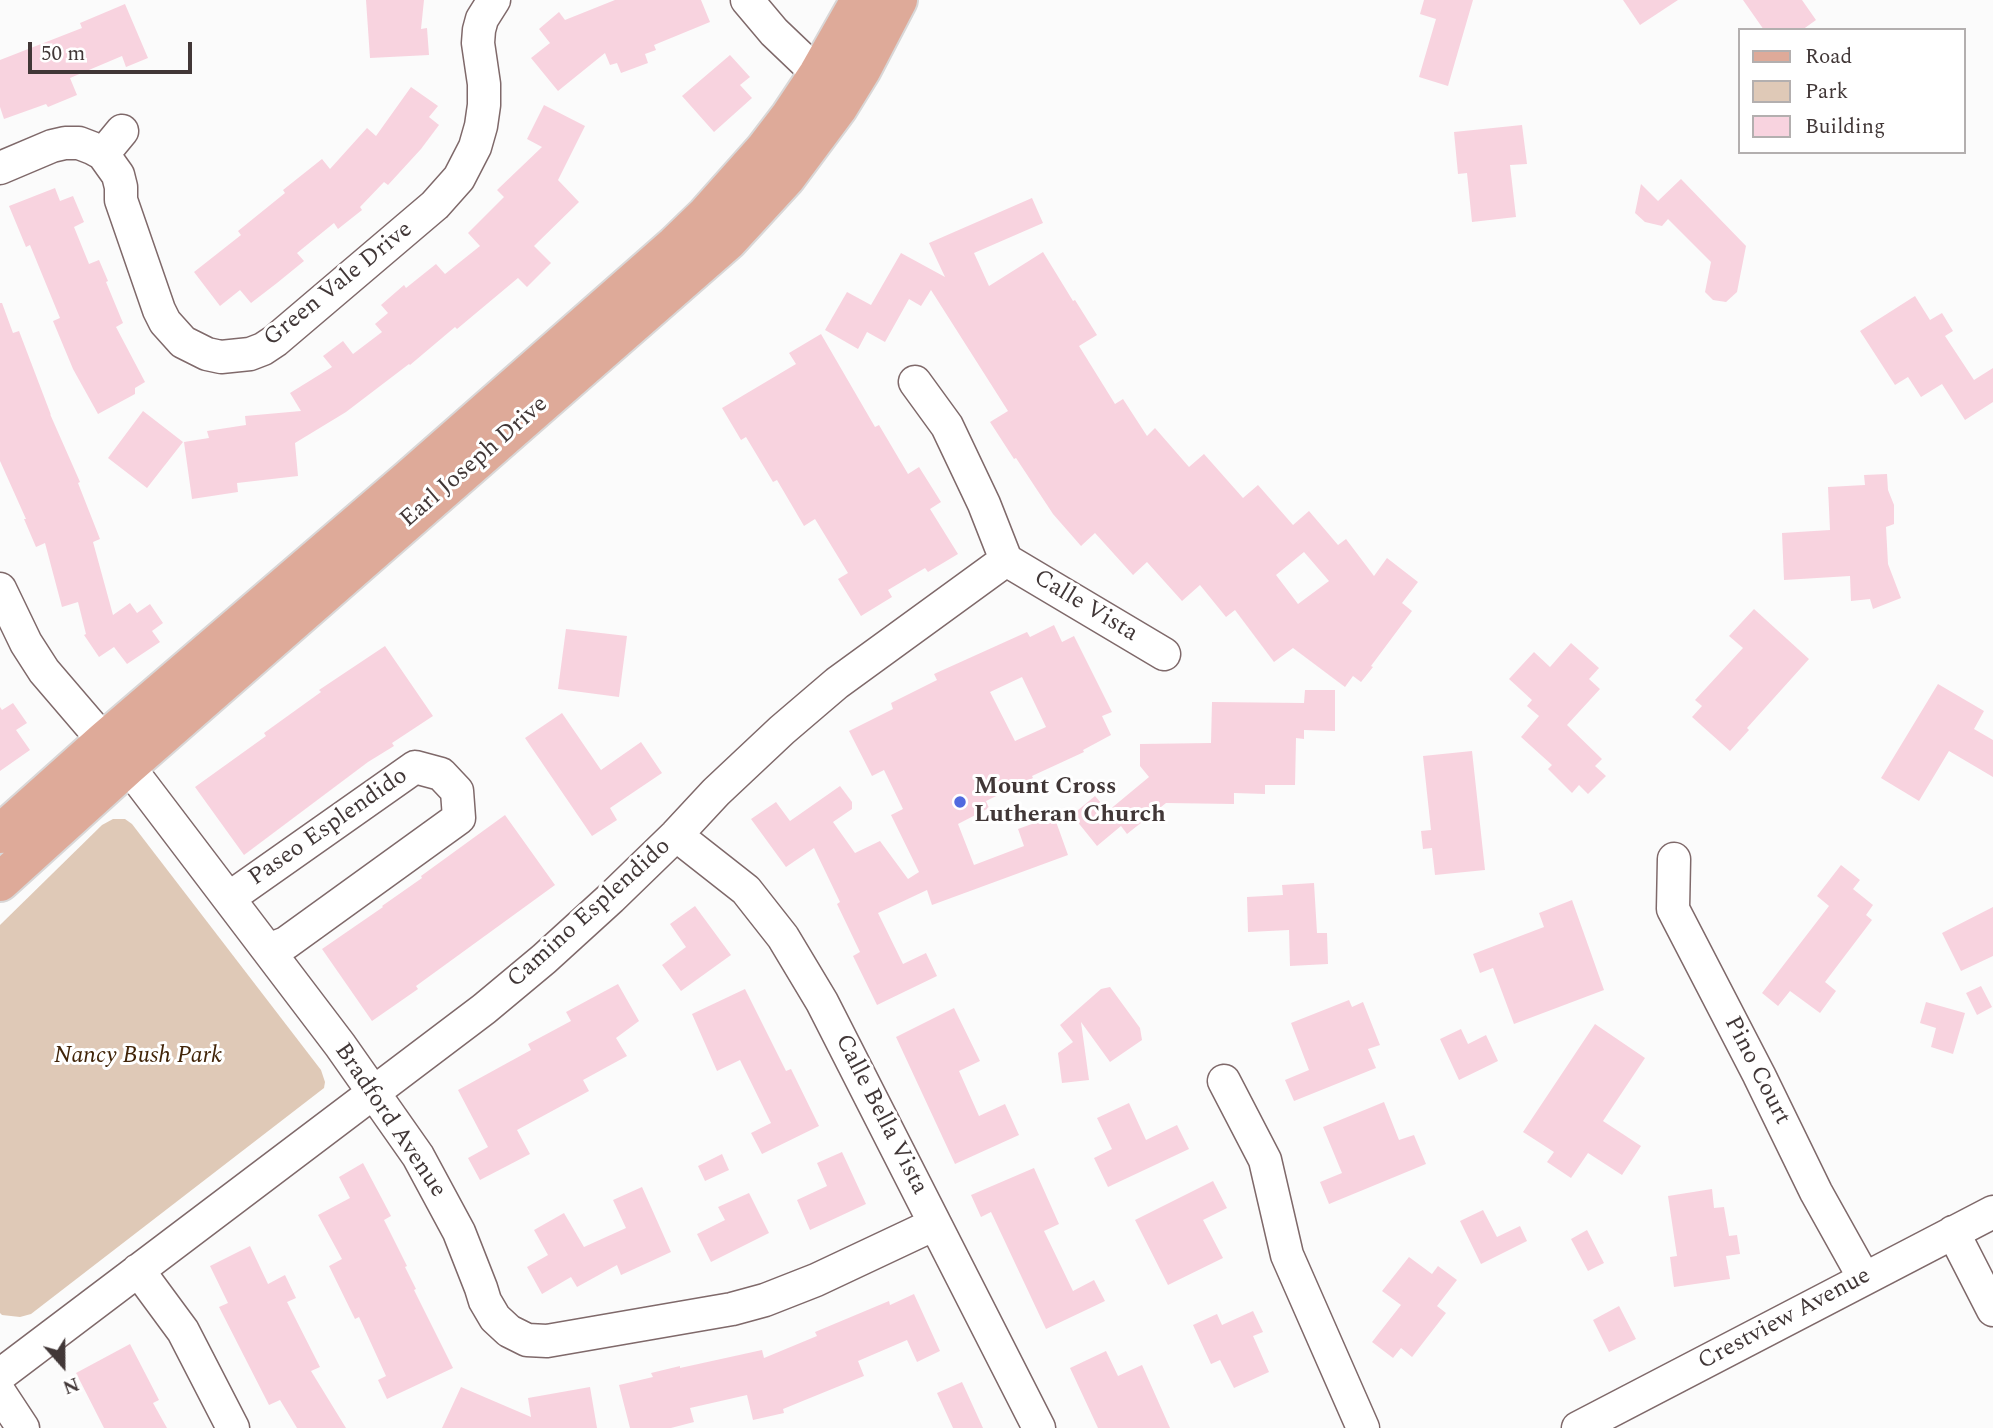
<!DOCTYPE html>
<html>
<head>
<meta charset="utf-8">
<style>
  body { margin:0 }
  #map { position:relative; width:1993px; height:1428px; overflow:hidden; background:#fbfbfb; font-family:Spectral,serif }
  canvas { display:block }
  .legend { position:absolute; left:1738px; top:28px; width:228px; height:126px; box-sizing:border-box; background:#fff; border:2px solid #b3afaf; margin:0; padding:9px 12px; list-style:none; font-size:21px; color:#413737 }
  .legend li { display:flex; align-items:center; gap:14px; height:35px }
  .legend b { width:35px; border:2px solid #b3afaf }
  .north { position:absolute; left:28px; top:1330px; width:70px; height:70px; -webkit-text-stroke:5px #fff; paint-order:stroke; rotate:159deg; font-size:19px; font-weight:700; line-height:28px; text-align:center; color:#413737 }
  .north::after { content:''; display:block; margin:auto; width:24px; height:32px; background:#413737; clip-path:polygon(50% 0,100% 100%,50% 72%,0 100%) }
  .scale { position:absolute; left:28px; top:42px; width:164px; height:32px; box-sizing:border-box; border:4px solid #413737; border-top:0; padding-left:9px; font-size:21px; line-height:24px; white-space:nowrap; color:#413737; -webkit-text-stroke:5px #fff; paint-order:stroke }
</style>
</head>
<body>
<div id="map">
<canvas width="1993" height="1428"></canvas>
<ul class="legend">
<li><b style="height:9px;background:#deaa99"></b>Road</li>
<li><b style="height:19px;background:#dfc9b7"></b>Park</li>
<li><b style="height:19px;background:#f8d3df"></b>Building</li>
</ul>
<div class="north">N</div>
<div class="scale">50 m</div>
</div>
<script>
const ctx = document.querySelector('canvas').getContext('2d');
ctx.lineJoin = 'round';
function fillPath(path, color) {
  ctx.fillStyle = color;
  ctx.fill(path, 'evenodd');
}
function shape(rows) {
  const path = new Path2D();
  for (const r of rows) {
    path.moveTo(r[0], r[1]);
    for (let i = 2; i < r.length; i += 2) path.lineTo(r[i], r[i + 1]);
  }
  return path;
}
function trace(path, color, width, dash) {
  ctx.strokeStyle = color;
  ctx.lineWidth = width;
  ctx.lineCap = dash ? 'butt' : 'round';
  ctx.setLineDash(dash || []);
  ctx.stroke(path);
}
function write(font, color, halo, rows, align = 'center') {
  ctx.font = font + ' Spectral,serif';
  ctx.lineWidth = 6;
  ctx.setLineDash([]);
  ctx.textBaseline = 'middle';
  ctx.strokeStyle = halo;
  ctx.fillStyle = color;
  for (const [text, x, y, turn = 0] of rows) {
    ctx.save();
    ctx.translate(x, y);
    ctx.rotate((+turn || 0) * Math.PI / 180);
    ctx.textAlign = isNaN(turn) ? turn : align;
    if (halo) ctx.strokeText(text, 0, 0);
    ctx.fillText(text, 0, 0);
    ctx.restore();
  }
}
fillPath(shape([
  [113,819,125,819,132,824,321,1070,325,1082,324,1088,31,1314,20,1317,2,1315,0,1313,0,925,102,825]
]), '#dfc9b7');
fillPath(shape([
  [366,0,424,0,421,29,427,28,429,55,370,58],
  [615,0,701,0,710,22,654,45,656,50,645,54,648,63,621,73,617,63,610,65,605,53,558,91,531,58,550,43,539,29,559,12,565,20],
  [1424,0,1473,0,1448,86,1419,77,1436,19,1420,14],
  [1623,0,1678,0,1640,25],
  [1743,0,1802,0,1816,20,1802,30,1764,30],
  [125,4,148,58,126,67,122,56,70,78,77,95,48,107,46,104,4,119,0,107,0,60,82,28,80,23],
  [730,55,750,77,740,85,752,98,714,132,682,96],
  [411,87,438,106,429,117,439,125,421,149,388,185,384,182,360,207,362,210,338,229,334,223,297,253,304,261,277,283,251,303,240,290,220,306,194,272,241,235,238,231,285,193,283,190,322,159,330,169,367,128,376,136],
  [544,105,585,126,558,180,579,202,534,246,551,263,527,287,518,278,457,329,455,327,410,365,409,364,346,412,295,443,298,476,237,483,238,492,192,499,184,442,209,438,207,431,246,425,245,416,301,411,290,393,332,367,323,356,343,341,353,354,382,332,375,324,388,313,381,305,404,285,406,288,436,264,445,274,480,246,468,233,504,197,497,190,542,147,527,139],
  [1522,125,1527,164,1510,165,1516,217,1472,222,1467,173,1458,174,1454,132],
  [1681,179,1746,246,1737,292,1726,302,1713,300,1705,292,1711,262,1668,219,1662,226,1645,222,1635,213,1641,184,1658,201],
  [55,188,60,201,73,196,84,222,74,227,89,264,99,260,108,281,106,282,123,323,116,327,145,382,135,388,135,394,98,414,73,369,53,321,60,318,30,245,26,247,9,206],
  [1032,198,1043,223,974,253,989,286,1043,252,1073,301,1075,300,1097,335,1079,346,1115,404,1123,399,1147,436,1155,428,1189,467,1204,454,1243,498,1258,485,1293,525,1309,511,1338,545,1346,539,1374,576,1387,558,1418,582,1402,603,1412,611,1371,666,1373,667,1361,682,1353,676,1345,687,1293,648,1274,662,1235,610,1226,617,1200,585,1182,601,1147,562,1133,575,1095,533,1081,546,1053,514,1016,458,1014,459,990,422,1008,411,931,290,921,306,909,299,885,342,867,332,858,349,825,330,847,292,871,305,901,253,945,277,929,243],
  [1304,552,1329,581,1298,604,1276,575],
  [1915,296,1930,320,1942,313,1953,331,1945,336,1974,380,1993,368,1993,402,1965,420,1942,384,1921,397,1908,377,1895,385,1860,331],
  [0,303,2,303,13,333,19,331,51,415,50,414,80,482,78,483,100,539,93,542,113,615,130,603,137,613,150,604,163,623,152,631,160,642,127,664,114,647,99,657,84,635,86,634,78,602,62,607,45,543,36,547,24,519,26,519,0,461],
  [821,334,875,427,879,425,908,474,919,467,941,502,930,509,958,554,928,572,925,568,888,590,892,597,861,616,838,579,848,573,815,519,804,526,777,480,773,482,746,437,741,440,722,408,796,364,789,353],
  [143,411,183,442,147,488,108,458],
  [1887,474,1888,490,1894,505,1894,524,1886,527,1888,564,1901,598,1873,609,1870,599,1851,601,1850,576,1784,580,1782,533,1830,530,1828,487,1865,485,1864,475],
  [1754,609,1809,659,1747,728,1749,730,1730,751,1692,717,1702,706,1695,700,1743,648,1729,636],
  [1054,625,1062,642,1074,636,1112,712,1102,716,1111,735,1083,750,1084,752,1032,776,1033,778,986,801,989,808,958,824,974,865,1024,846,1018,829,1054,816,1068,855,932,905,927,890,878,913,903,964,926,953,937,976,877,1005,853,956,860,952,837,904,840,902,814,848,786,867,751,819,776,802,790,821,840,786,852,802,852,809,833,822,855,853,880,841,908,879,919,872,891,815,903,809,884,770,872,776,849,731,893,709,891,703,937,680,934,674,1027,632,1030,637],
  [1022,677,1046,727,1015,741,990,692],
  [566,629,627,636,619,697,558,689],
  [1571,643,1599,668,1589,679,1600,689,1567,725,1602,759,1595,766,1606,776,1588,794,1579,785,1572,793,1548,769,1552,765,1521,737,1539,716,1527,706,1532,700,1509,679,1534,652,1550,667],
  [385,646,433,716,392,743,394,746,368,762,244,855,195,787,266,736,264,733,321,692,319,690],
  [1938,684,1984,711,1974,729,1993,740,1993,777,1949,751,1919,801,1881,778],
  [1305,690,1335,690,1335,731,1304,730,1304,739,1296,738,1295,785,1265,785,1265,794,1234,793,1234,804,1166,803,1127,834,1121,826,1097,846,1072,815,1095,796,1108,811,1149,777,1140,766,1140,744,1211,743,1212,702,1304,703],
  [13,703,27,723,16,730,30,750,0,771,0,707,2,710],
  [562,713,601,770,641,742,662,773,610,808,617,820,592,836,525,738],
  [1472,751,1485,870,1435,875,1432,848,1423,849,1421,831,1431,830,1423,756],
  [505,815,555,885,416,986,418,989,372,1021,322,949,383,907,382,906,422,878,421,876],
  [1841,865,1860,880,1853,889,1873,905,1866,915,1872,920,1825,982,1836,991,1820,1013,1790,991,1778,1006,1762,993,1829,906,1817,896],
  [1314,883,1317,933,1327,933,1328,964,1290,966,1289,930,1248,932,1247,897,1283,895,1282,885],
  [1572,900,1604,990,1514,1024,1493,968,1480,973,1473,954,1544,927,1539,913],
  [695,906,731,955,681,991,662,965,686,947,670,924],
  [1993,907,1993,956,1961,971,1942,933],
  [618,984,639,1021,616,1038,627,1056,583,1080,589,1091,517,1130,530,1154,480,1180,468,1158,488,1147,458,1090,531,1050,528,1044,571,1021,566,1012],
  [1981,986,1992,1007,1977,1015,1966,993],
  [1110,987,1140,1028,1142,1040,1110,1062,1081,1022,1089,1080,1062,1083,1058,1053,1073,1042,1060,1025,1101,989],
  [745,989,786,1071,791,1069,819,1126,762,1154,751,1133,771,1123,740,1060,717,1071,692,1014],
  [1349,1000,1352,1007,1363,1002,1380,1045,1368,1049,1376,1068,1294,1101,1285,1080,1309,1070,1291,1023],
  [1926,1002,1965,1013,1953,1054,1931,1047,1936,1028,1920,1023],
  [954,1008,980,1061,959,1071,979,1116,1005,1104,1019,1135,955,1164,896,1037],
  [1595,1024,1645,1058,1603,1121,1641,1146,1622,1175,1588,1153,1571,1178,1547,1162,1554,1152,1523,1132],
  [1461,1029,1468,1044,1486,1035,1498,1061,1459,1080,1440,1039],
  [1384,1102,1399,1140,1414,1135,1426,1164,1329,1204,1320,1182,1342,1173,1323,1127],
  [1129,1103,1146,1140,1177,1125,1189,1149,1108,1187,1094,1158,1112,1149,1097,1118],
  [842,1152,866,1204,810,1230,797,1200,827,1186,817,1163],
  [722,1154,729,1170,705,1181,698,1166],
  [363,1163,391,1216,384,1220,407,1266,405,1267,416,1289,414,1290,453,1368,387,1399,378,1380,386,1376,359,1317,355,1319,329,1266,342,1259,318,1215,350,1198,339,1177],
  [1034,1168,1059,1224,1044,1231,1073,1291,1094,1280,1105,1301,1046,1329,991,1212,981,1217,971,1195],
  [1213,1181,1227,1208,1203,1220,1223,1258,1168,1285,1135,1220],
  [642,1187,671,1252,621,1275,617,1265,577,1287,571,1277,542,1294,527,1267,548,1255,534,1230,564,1213,584,1247,626,1228,613,1200],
  [1712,1189,1714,1208,1724,1207,1729,1236,1737,1235,1740,1254,1726,1256,1730,1279,1674,1287,1670,1257,1677,1256,1668,1196],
  [749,1193,769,1233,711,1262,697,1234,725,1220,718,1207],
  [1483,1210,1497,1237,1520,1226,1527,1241,1481,1264,1460,1221],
  [1587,1230,1604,1263,1588,1271,1571,1239],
  [250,1246,268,1284,285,1275,296,1298,287,1302,320,1367,311,1371,346,1428,297,1428,280,1400,269,1405,219,1307,228,1303,210,1266],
  [1409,1257,1432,1274,1438,1266,1457,1280,1437,1306,1446,1313,1412,1357,1401,1348,1393,1358,1372,1342,1401,1305,1382,1291],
  [914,1294,940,1351,917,1362,907,1340,858,1361,864,1376,783,1409,784,1413,753,1420,747,1395,690,1408,694,1422,671,1428,630,1428,619,1385,653,1377,651,1373,680,1366,680,1368,762,1350,764,1358,817,1336,815,1332,889,1301,890,1305],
  [1619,1306,1636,1339,1609,1352,1593,1320],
  [1253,1311,1263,1332,1253,1336,1269,1372,1234,1388,1220,1360,1211,1364,1193,1325,1217,1314,1222,1325],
  [130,1344,159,1400,153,1403,167,1428,104,1428,76,1373],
  [1106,1351,1118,1376,1142,1365,1170,1428,1098,1428,1070,1368],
  [962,1382,983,1428,953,1428,937,1393],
  [461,1387,531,1417,528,1398,590,1387,597,1428,442,1428]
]), '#f8d3df');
const minor = shape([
  [747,0,774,32,818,74],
  [103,154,122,131],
  [0,168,52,146,65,143,79,143,92,148,103,154,118,175,121,187,121,200,159,310,165,322,183,342,207,354,221,357,250,354,263,349,275,341,435,205,459,178,475,147,481,126,484,105,484,84,478,43,479,30,482,19,494,0],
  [1006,560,1164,654],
  [0,589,26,643,44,671,104,741],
  [128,766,340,1045,418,1156,459,1232,481,1288,485,1301,495,1318,509,1331,527,1340,547,1341,732,1309,765,1300,816,1280,935,1224],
  [676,835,746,890,783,937,822,1002,1039,1428],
  [1674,859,1673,909,1759,1075,1816,1192,1864,1278],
  [229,898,415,767,441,774,457,791,459,818,286,943,268,950],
  [1224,1081,1265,1160,1287,1255,1363,1428],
  [1953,1232,1993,1310],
  [138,1270,183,1331,233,1428],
  [0,1375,484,1009,544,959,611,898,676,835,716,792,782,730,837,683,1006,560,984,504,947,426,915,382],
  [0,1393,23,1428],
  [1578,1428,1993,1212]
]);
const major = shape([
  [0,834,104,741,409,479,675,245,706,215,764,150,790,116,818,74,860,0],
  [0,882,128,766,728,241,786,178,838,108,862,69,898,0]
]);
trace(minor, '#7f696a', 35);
trace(major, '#d9d7d7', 42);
trace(minor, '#fff', 32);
trace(major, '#deaa99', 38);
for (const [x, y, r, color] of [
  [960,802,7,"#516adf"]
]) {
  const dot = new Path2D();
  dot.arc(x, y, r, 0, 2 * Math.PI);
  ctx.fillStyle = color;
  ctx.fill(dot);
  trace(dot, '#fff', 2.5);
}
write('24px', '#413737', '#fff', [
  ["Green Vale Drive",339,285,-39],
  ["Earl Joseph Drive",475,463,-41],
  ["Calle Vista",1085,607,31],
  ["Paseo Esplendido",329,828,-35],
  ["Camino Esplendido",590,914,-42],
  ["Pino Court",1756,1071,63],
  ["Calle Bella Vista",880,1115,63],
  ["Bradford Avenue",389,1121,56],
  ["Crestview Avenue",1785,1320,-28]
]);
write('bold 24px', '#413737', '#fff', [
  ["Mount Cross",974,788],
  ["Lutheran Church",974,816]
], 'left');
write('italic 24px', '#412408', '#fff', [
  ["Nancy Bush Park",138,1057]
]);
</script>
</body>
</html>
